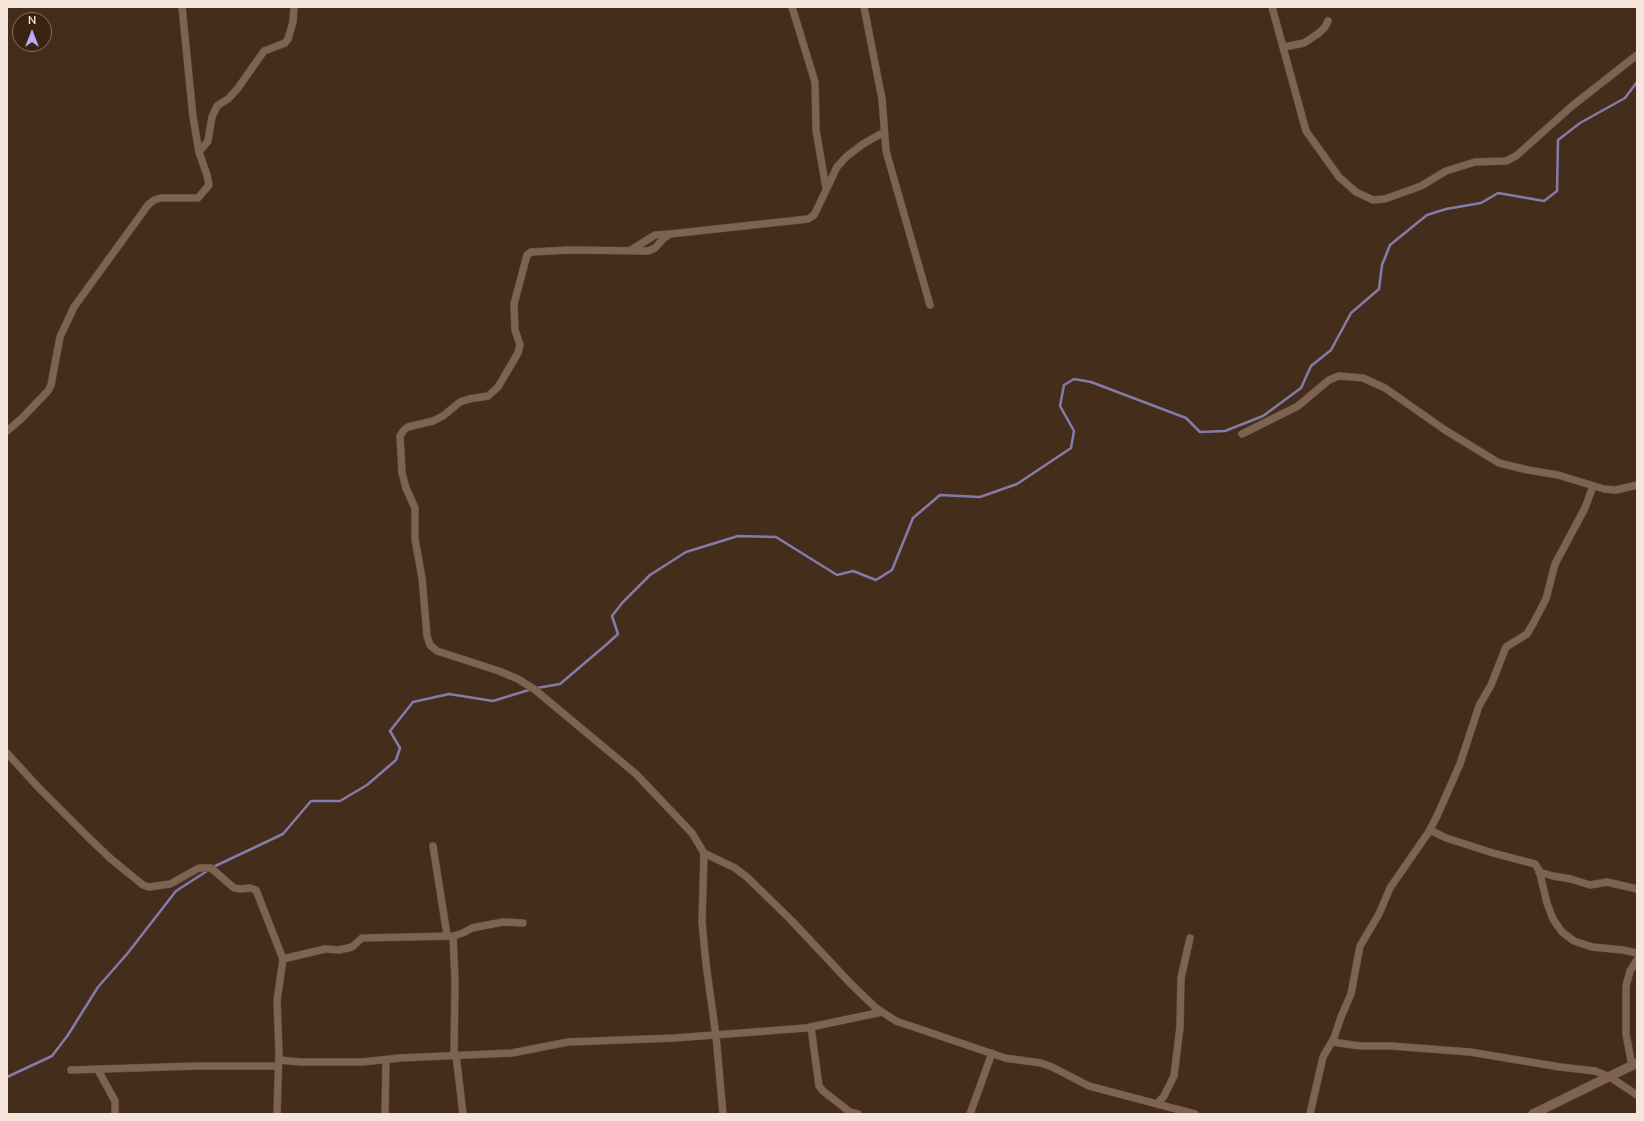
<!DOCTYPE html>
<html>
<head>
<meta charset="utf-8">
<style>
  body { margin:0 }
  #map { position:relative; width:1644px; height:1121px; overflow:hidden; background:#452d1b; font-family:"Nunito Sans",sans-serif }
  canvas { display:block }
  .frame { position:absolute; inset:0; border:8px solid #f4e4d9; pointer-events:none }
  .north { position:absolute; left:12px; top:12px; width:40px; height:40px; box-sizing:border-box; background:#3a2311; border:1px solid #847061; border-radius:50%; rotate:0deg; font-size:11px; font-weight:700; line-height:16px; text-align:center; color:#f4e4d9 }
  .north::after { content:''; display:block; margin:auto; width:14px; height:18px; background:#b8abf7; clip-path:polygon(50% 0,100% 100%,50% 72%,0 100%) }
</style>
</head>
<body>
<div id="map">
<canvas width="1644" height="1121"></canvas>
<div class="frame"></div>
<div class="north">N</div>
</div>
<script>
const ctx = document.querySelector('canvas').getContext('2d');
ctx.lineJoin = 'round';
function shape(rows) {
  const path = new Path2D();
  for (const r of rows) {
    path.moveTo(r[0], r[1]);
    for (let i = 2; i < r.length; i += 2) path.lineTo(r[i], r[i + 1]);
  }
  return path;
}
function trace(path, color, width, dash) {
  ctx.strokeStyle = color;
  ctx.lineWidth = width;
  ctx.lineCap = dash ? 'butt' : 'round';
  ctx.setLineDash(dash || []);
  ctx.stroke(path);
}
trace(shape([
  [537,688,560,684,607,644,618,634,612,616,623,602,650,575,686,552,738,536,776,537,837,575,853,571,876,580,892,570,913,518,940,495,980,497,1017,484,1071,448,1074,431,1060,406,1064,385,1074,379,1091,382,1186,418,1200,432,1225,431,1263,416,1301,388,1311,366,1331,350,1351,313,1379,289,1382,265,1390,245,1427,215,1446,209,1481,203,1498,193,1544,201,1557,191,1558,140,1580,123,1625,98,1637,82],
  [211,868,283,834,311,801,340,801,367,785,396,760,400,748,390,731,413,702,449,694,493,701,532,689],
  [7,1077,52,1056,68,1035,98,987,127,954,176,891,207,871]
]), '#847bab', 2.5);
const street = shape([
  [792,7,815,82,816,130,826,188],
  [864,7,882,99,886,151,930,305],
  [1272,7,1306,131,1339,177,1356,192,1373,200,1385,199,1421,186,1446,171,1475,162,1506,161,1516,156,1572,106,1637,55],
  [1284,47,1304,43,1319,33,1325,27,1328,21],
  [199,152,208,141,212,117,217,106,228,99,238,88,264,51,285,43,288,39,293,22,294,7],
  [631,250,655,235,670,234],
  [7,431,21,419,48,391,51,385,60,337,74,307,148,205,154,200,161,198,198,198,209,185,207,175,199,152,193,117,182,7],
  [1242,434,1298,406,1329,380,1339,376,1363,378,1385,388,1445,430,1499,463,1528,470,1558,475,1604,489,1616,490,1637,485],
  [7,753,38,787,91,840,111,859,143,885,149,887,170,884,199,868,211,868,234,888,241,889,250,888,256,890,283,959,277,1001,279,1052,277,1114],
  [1430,830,1446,838,1493,853,1535,864,1539,870,1547,903,1553,919,1562,932,1574,941,1592,947,1623,950,1637,953],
  [433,846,447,935],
  [704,853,735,868,748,878,791,920,852,985,876,1008,896,1021,1005,1058,1041,1063,1052,1067,1089,1086,1195,1114],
  [1539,872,1553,876,1571,879,1590,885,1607,882,1637,889],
  [453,936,455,980,454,1056],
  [283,959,325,949,339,950,352,947,362,938,453,936,463,933,472,928,503,922,523,923],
  [811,1027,819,1086,823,1091,850,1112,858,1114],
  [1332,1042,1360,1046,1391,1046,1470,1052,1560,1067,1595,1071,1610,1077,1637,1095],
  [456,1055,463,1114],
  [279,1060,301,1062,362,1062,400,1058,512,1053,568,1042,675,1038,806,1028,882,1012],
  [1632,1066,1626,1034,1626,986,1630,971,1637,960],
  [71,1070,197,1066,278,1066],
  [98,1070,115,1101,115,1114],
  [1157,1104,1164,1096,1174,1076,1180,1027,1181,978,1190,938],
  [385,1114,386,1060],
  [723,1114,716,1036,706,964,702,922,704,853,692,833,636,774,534,689,518,679,499,671,437,651,430,645,427,636,422,578,415,539,415,508,406,488,402,473,400,436,404,430,408,427,433,421,443,416,460,402,469,399,488,396,498,387,518,353,520,345,515,330,514,304,527,255,531,252,569,250,648,251,655,248,664,238,670,234,808,219,814,215,817,209,837,167,846,157,863,144,884,132],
  [970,1114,992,1053],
  [1310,1114,1323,1057,1334,1038,1341,1017,1351,994,1360,946,1379,914,1390,888,1428,833,1437,816,1460,764,1479,706,1491,685,1506,647,1527,634,1534,622,1546,599,1555,564,1585,508,1593,486]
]);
const secondary = shape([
  [1533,1114,1637,1063]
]);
trace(street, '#5f4b3b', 8);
trace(secondary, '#5f4b3b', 10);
trace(street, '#7e6350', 7);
trace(secondary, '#7e6350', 9);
</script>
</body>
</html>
